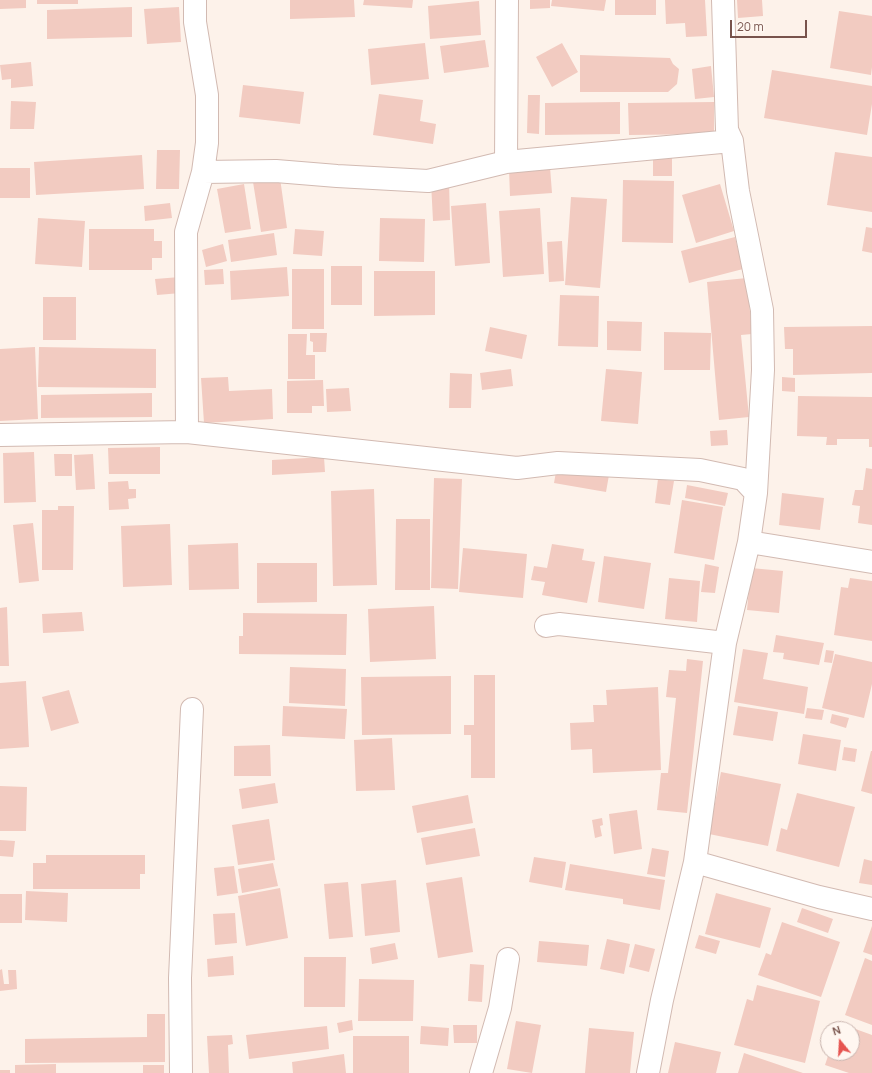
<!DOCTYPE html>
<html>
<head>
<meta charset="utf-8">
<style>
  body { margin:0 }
  #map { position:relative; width:872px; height:1073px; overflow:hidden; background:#fdf2ea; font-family:Manrope,sans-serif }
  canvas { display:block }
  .north { position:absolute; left:820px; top:1021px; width:40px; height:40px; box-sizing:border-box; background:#fff7f1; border:1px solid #c9b5af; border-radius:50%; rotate:342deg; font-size:11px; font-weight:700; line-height:16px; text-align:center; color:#78534c }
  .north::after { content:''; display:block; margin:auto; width:14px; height:18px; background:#e65450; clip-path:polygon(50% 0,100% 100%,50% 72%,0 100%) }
  .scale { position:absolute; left:730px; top:20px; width:77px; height:18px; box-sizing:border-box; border:2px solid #78534c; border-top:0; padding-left:5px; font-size:12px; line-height:14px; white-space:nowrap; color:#78534c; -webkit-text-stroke:3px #fff7f1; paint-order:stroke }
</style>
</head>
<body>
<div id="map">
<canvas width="872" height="1073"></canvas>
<div class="north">N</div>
<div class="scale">20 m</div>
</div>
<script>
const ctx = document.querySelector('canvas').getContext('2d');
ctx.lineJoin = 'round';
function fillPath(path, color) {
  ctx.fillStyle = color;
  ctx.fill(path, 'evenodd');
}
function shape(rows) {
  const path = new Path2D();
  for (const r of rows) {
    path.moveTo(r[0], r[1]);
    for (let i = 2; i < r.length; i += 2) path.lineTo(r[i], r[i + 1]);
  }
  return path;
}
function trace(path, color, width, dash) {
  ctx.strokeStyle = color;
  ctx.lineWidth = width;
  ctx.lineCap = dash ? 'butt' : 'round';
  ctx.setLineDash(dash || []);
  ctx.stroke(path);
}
fillPath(shape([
  [0,0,26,0,26,8,0,9],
  [37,0,78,0,78,4,37,4],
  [290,0,354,0,355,17,290,19],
  [364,0,413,0,412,8,363,5],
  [530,0,550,0,550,8,530,9],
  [552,0,606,0,604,11,551,6],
  [615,0,656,0,656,15,615,15],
  [665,0,705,0,707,36,686,37,685,23,666,24],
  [737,0,762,0,763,16,738,18],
  [479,1,481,35,430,39,428,6],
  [132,7,132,37,47,39,47,10],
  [179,7,181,42,147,44,144,9],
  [839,11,872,16,872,67,871,75,830,68],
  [485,40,489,67,444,73,440,46],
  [425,43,429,79,371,85,368,49],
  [562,43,578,72,552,87,536,57],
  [580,55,670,58,673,64,679,69,677,84,668,92,580,92],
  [31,62,33,86,11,88,11,79,2,80,0,65],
  [711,66,714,97,695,99,692,69],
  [772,70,872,86,872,104,867,135,764,118],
  [243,85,304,92,300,124,239,117],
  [379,94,423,100,420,121,436,124,433,144,373,135],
  [528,95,540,95,539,134,527,133],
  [11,101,36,102,34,129,10,129],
  [620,102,620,134,545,135,545,103],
  [714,102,714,134,629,135,628,103],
  [157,150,180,150,179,189,156,189],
  [835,152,872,157,872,212,827,205],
  [142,155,144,189,36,195,34,162],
  [672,158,672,176,653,176,653,159],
  [550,167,552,193,510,196,509,169],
  [0,168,30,168,30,198,0,198],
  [280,178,287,228,261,232,253,182],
  [623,180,674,181,673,243,622,242],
  [449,181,450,220,433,221,431,182],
  [244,184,251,229,225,233,217,189],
  [720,184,734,231,696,243,682,195],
  [571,197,607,199,600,288,565,285],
  [170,203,172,218,145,221,144,206],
  [486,203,490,263,455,266,451,206],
  [540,208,544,274,503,277,499,211],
  [38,218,85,221,82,267,35,264],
  [380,218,425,219,424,262,379,261],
  [866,227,872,228,872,253,862,251],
  [89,229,154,229,154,241,162,241,162,258,152,258,152,270,89,270],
  [295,229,324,231,322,256,293,254],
  [274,233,277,255,231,262,228,240],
  [735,237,743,269,689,283,681,251],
  [562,241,564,281,549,282,547,242],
  [223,244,227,261,206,267,202,250],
  [331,266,362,266,362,305,331,305],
  [287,267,289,296,231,300,230,271],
  [223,269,224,284,205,285,204,270],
  [292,269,324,269,324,329,292,329],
  [374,271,435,271,435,315,374,316],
  [180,277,181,293,157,295,155,279],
  [747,278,752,334,741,335,749,417,719,420,707,282],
  [560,295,599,296,598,347,558,346],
  [43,297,76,297,76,340,43,340],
  [607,321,642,322,641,351,607,350],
  [872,326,872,373,793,375,793,349,785,349,784,327],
  [490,327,527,335,522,359,485,351],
  [664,332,711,333,710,370,664,370],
  [310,333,327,333,326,352,313,352,313,342,310,341],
  [288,334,307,334,306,355,315,355,315,379,288,379],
  [35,347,38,419,0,421,0,349],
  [39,347,156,349,156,388,38,387],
  [511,369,513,386,482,390,480,373],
  [606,369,642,372,638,424,601,421],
  [450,373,472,374,471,408,449,408],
  [228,377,229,391,272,389,273,419,204,423,201,378],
  [782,377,795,378,795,392,782,391],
  [323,380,324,406,312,406,312,413,287,413,287,381],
  [349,388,351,411,327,412,326,389],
  [152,393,152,417,41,418,41,395],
  [798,396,872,397,872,447,869,447,869,439,837,439,837,445,826,445,827,437,797,436],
  [727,430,728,445,711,446,710,431],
  [160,447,160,474,109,474,108,448],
  [34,452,36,502,4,503,3,453],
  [54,454,72,454,72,476,55,476],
  [93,454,95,489,76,490,74,455],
  [324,457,325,472,272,475,272,460],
  [557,466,609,475,606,492,554,483],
  [866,468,872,469,872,525,858,523,860,506,852,505,855,490,863,490],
  [434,478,462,479,458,589,431,588],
  [658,479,674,481,670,505,655,503],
  [128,481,129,489,136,489,136,498,128,499,129,509,109,510,108,482],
  [687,485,728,493,725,506,685,498],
  [374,489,377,585,333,586,331,491],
  [782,493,824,498,820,530,779,525],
  [682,500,723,507,714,560,674,553],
  [58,506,74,506,73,570,42,570,42,510,58,510],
  [396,519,430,519,430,590,395,590],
  [33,523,39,581,19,583,13,525],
  [170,524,172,585,123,587,121,526],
  [238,543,239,589,189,590,188,545],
  [552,544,584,549,582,560,595,562,587,603,542,595,545,582,531,580,534,566,547,568],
  [463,548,527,554,523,598,459,592],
  [604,556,651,563,644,609,598,602],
  [257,563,317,563,317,602,257,603],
  [705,564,719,567,715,593,701,592],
  [751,568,783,571,779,613,747,610],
  [669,578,700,581,697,622,665,619],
  [850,578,872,581,872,641,834,635,841,587,848,588],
  [434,606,436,659,370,662,368,609],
  [7,607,9,666,0,666,0,608],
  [82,612,84,631,43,633,42,614],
  [243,613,347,614,346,655,239,654,239,636,243,636],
  [776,635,824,643,819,665,783,659,784,653,773,652],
  [743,649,768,653,763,679,808,687,804,714,734,702],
  [826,650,834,651,832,663,824,662],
  [835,654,872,662,872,684,864,718,822,708],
  [687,659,703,661,687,813,657,810,661,773,668,773,676,698,666,697,669,670,686,671],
  [290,667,346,669,345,706,289,703],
  [474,675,495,675,495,778,471,778,471,735,464,735,464,725,474,725],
  [451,676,451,734,362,735,361,677],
  [26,681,29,747,0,749,0,683],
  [658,687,661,770,593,773,592,749,571,750,570,723,594,722,593,705,607,705,606,690],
  [69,690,79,723,51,731,42,697],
  [283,706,347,709,345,739,282,736],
  [738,706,778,712,773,741,733,735],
  [807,708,824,710,822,720,805,718],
  [832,714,849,718,846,728,830,723],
  [803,734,841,740,836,771,798,764],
  [392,738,395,790,356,791,354,740],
  [270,745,271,776,234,776,234,746],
  [844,747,857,749,855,762,842,760],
  [871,751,872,751,872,794,861,791],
  [721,772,781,784,768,846,709,834],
  [275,783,278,803,242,809,239,789],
  [0,786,27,787,26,831,0,831],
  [797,793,855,807,839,867,776,851,781,828,787,830],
  [468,795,473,823,417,833,412,806],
  [637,810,642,849,614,854,609,814],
  [602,818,603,825,600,826,602,836,595,838,592,820],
  [269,819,275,860,238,865,232,825],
  [475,828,480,856,426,865,421,838],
  [0,840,15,841,13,857,0,856],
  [652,848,669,851,665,877,647,874],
  [46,855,145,855,145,874,140,874,140,889,33,889,33,863,46,863],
  [534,857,566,862,562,888,529,882],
  [864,859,872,861,872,885,859,883],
  [273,863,278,886,242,893,238,869],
  [570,864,665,880,660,910,623,904,623,899,565,890],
  [234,866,238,893,217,896,214,868],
  [462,877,473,952,438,958,426,883],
  [396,880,400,932,365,936,361,884],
  [348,882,353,937,329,939,324,884],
  [280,888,288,938,246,946,238,896],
  [26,891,68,893,67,922,25,920],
  [716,893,771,908,760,948,705,934],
  [0,894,22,894,22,923,0,923],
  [802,908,833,919,828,933,797,922],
  [235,913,237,943,215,945,213,914],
  [782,922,840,942,821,997,758,975,766,953,771,955],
  [872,926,872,955,863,952],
  [699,935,720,941,716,954,695,948],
  [607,939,630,944,624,974,600,969],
  [539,941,589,945,587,966,537,962],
  [395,943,398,959,372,964,370,948],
  [635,944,655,949,649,972,629,967],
  [233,956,234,975,208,977,207,959],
  [304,957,346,957,345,1007,304,1007],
  [865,958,872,961,872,1025,845,1015],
  [470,964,484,965,482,1002,468,1001],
  [2,969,4,984,9,984,8,970,16,970,17,989,0,991,0,970],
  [359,979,414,980,413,1021,358,1021],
  [757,985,820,1001,805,1063,734,1045,747,999,753,1001],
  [147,1014,165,1014,165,1062,25,1063,25,1039,147,1037],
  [352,1020,353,1030,339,1033,337,1023],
  [516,1021,541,1025,532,1073,507,1069],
  [839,1023,872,1035,872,1073,849,1073,825,1065,829,1053,852,1053,852,1029,837,1029],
  [453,1025,477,1025,477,1043,454,1043],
  [327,1026,329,1049,249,1059,246,1035],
  [421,1026,449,1028,448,1046,420,1044],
  [589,1028,634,1032,630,1073,585,1073],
  [232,1035,233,1044,228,1045,229,1073,209,1073,207,1036],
  [353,1036,409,1036,409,1073,353,1073],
  [675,1042,721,1052,716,1073,668,1073],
  [744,1053,803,1073,738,1073],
  [344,1054,346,1073,293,1073,292,1062],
  [56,1064,56,1073,15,1073,15,1065],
  [143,1065,164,1065,164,1073,143,1073],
  [0,1070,10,1070,10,1073,0,1073]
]), '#f2cbc1');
const minor = shape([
  [506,162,507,0],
  [203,172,276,171,337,176,428,181,506,162,732,141],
  [187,432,186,232,203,172,207,143,207,95,195,22,195,0],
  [0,435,187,432,517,468,558,463,700,470,743,479,756,493],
  [749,542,872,562],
  [546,626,559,624,725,643],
  [695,862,819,897,872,909],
  [181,1073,180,978,192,709],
  [481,1073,500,1008,508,959],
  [648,1073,662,1000,695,862,725,643,749,542,756,493,763,370,762,310,738,191,732,141,727,130,723,0]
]);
trace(minor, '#d2bab2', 24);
trace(minor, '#fff', 22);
</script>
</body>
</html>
